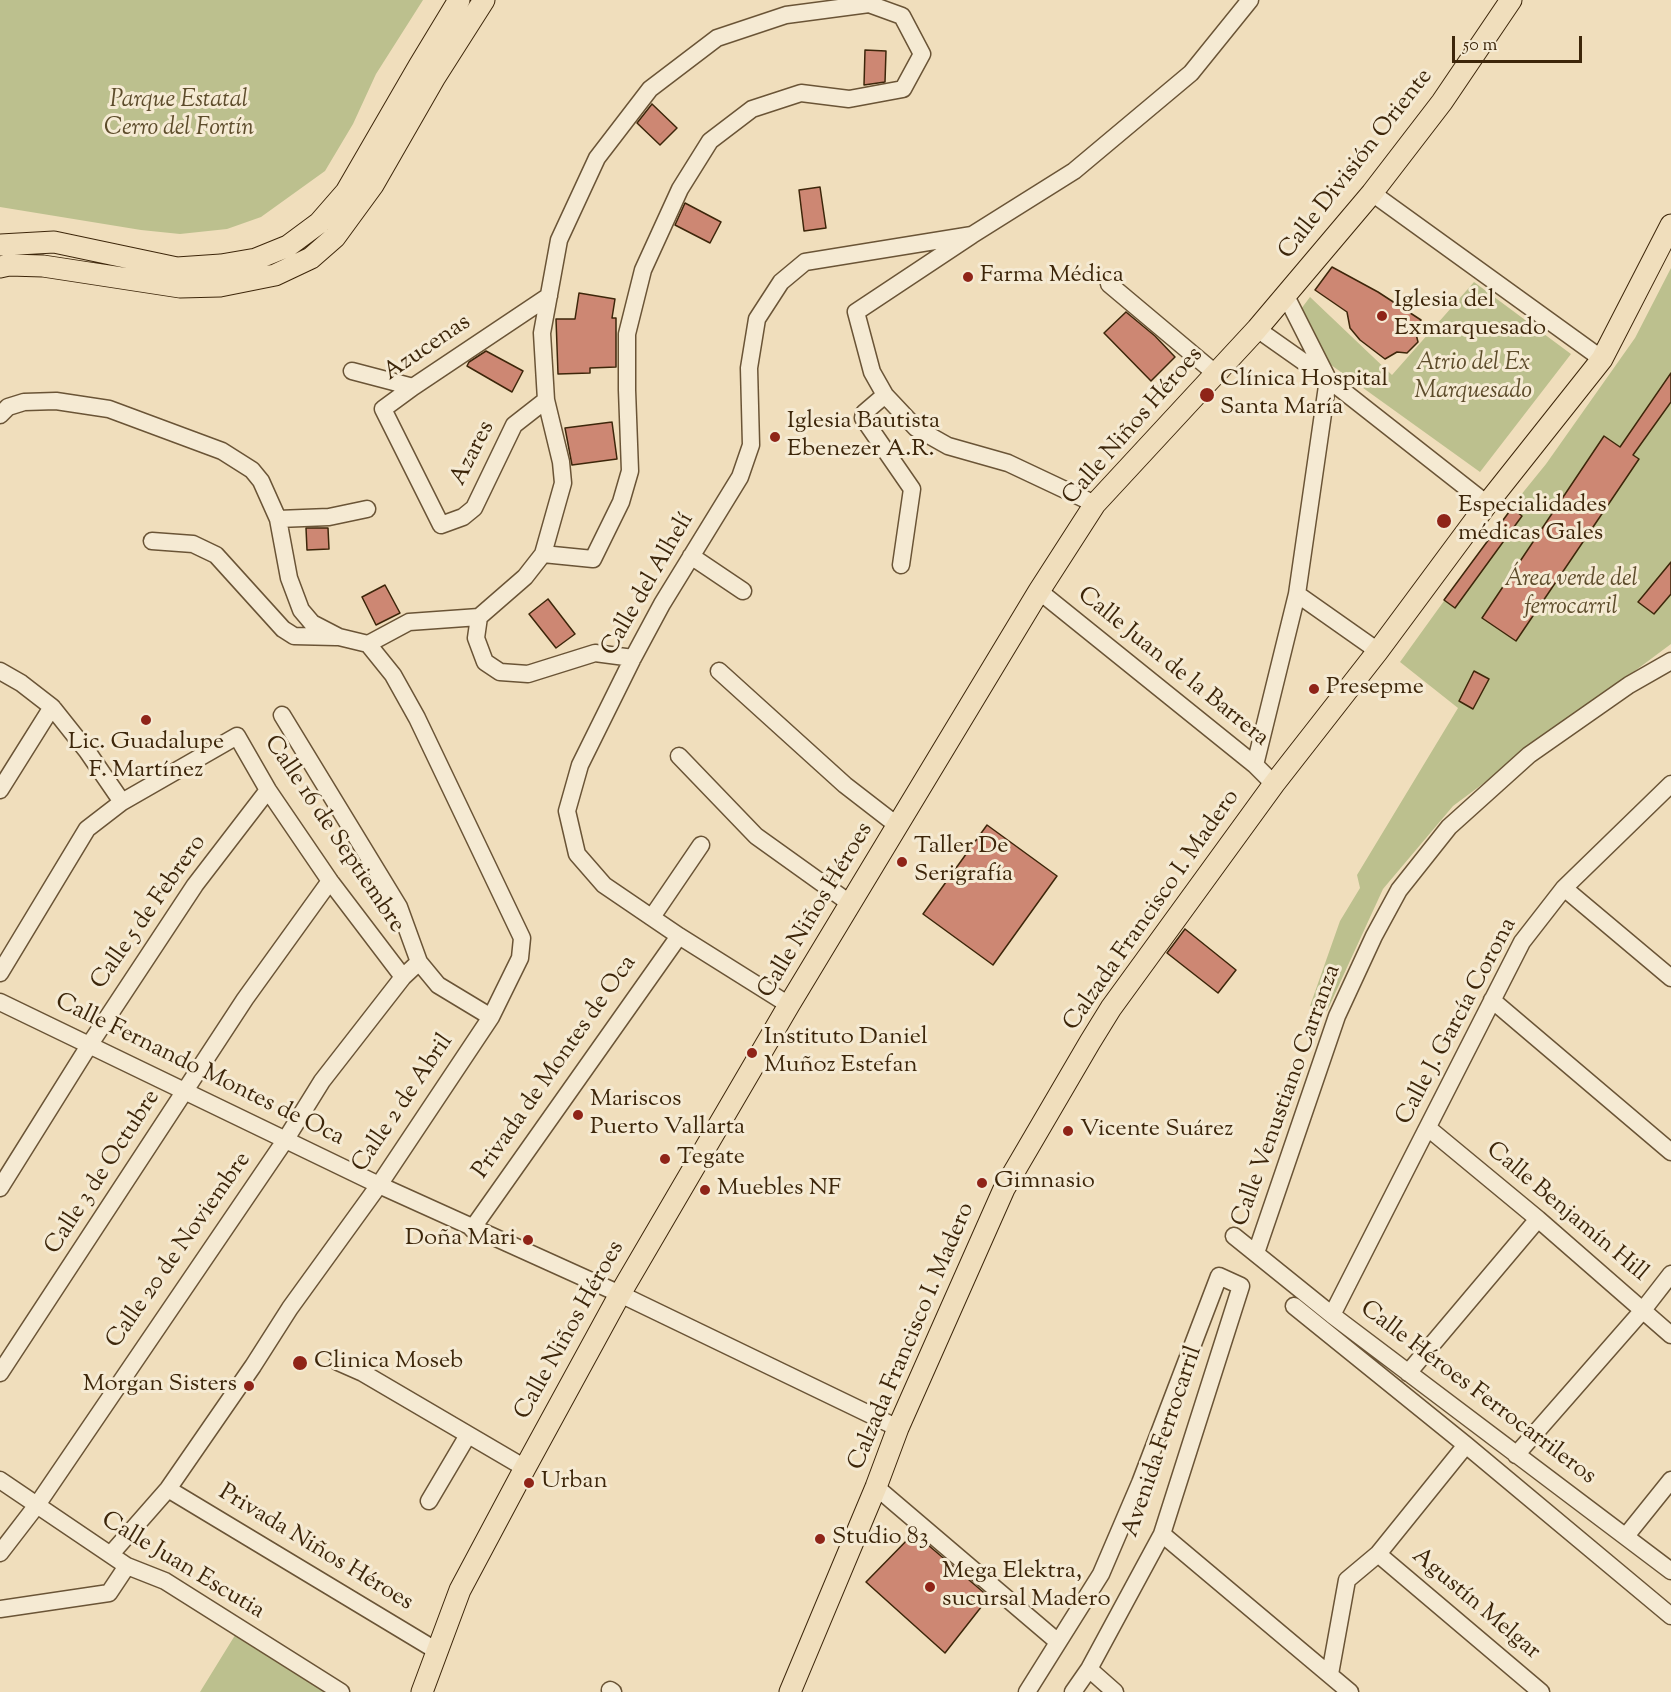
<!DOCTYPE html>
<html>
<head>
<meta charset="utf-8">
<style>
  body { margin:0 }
  #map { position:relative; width:1671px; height:1692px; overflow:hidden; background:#f0debc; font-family:"Sorts Mill Goudy",serif }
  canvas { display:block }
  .scale { position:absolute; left:1452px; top:36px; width:130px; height:27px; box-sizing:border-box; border:3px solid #3d260a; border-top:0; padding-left:8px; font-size:18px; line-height:21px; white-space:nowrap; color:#3d260a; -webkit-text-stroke:4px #f5ead3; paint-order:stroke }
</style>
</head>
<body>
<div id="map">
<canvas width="1671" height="1692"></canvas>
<div class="scale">50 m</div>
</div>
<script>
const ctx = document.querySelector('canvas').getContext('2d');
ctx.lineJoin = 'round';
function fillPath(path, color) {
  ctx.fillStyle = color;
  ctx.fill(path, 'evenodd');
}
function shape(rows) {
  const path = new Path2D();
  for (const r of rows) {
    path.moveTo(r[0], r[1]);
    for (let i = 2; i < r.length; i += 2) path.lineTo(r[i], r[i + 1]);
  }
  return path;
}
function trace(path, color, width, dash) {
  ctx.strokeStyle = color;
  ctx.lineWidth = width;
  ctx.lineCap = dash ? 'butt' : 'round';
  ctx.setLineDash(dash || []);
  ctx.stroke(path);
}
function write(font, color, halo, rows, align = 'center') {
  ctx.font = font + ' "Sorts Mill Goudy",serif';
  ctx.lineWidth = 6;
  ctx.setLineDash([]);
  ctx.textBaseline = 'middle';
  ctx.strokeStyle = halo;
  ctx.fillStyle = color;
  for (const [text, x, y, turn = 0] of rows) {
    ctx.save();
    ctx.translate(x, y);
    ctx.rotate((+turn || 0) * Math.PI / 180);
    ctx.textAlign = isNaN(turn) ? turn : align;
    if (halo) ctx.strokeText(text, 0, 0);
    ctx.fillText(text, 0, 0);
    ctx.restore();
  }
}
fillPath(shape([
  [0,0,423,0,376,74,353,124,325,171,261,217,227,229,180,234,141,230,0,207],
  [1671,268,1671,644,1453,806,1383,889,1327,1011,1310,1006,1340,921,1360,888,1357,875,1458,708,1400,662,1516,501,1546,464,1635,338],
  [1474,282,1571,354,1480,472,1320,357,1301,309,1310,297,1392,375],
  [237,1632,335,1692,200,1692]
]), '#bcc08e');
const building = shape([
  [865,50,886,51,885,82,864,85,865,50],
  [652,104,677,128,660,145,637,123,652,104],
  [820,187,826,228,804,231,799,190,820,187],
  [685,203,721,222,710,243,675,225,685,203],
  [1332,267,1378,292,1421,320,1415,330,1418,342,1407,353,1397,352,1385,359,1360,340,1350,328,1347,312,1315,290,1332,267],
  [579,293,615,299,612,318,616,318,616,367,590,368,590,373,558,374,556,319,575,319,579,293],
  [1126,312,1155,336,1175,357,1151,381,1104,333,1126,312],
  [486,351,523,371,512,392,467,366,469,362,486,351],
  [1671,373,1671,402,1633,455,1639,459,1516,641,1482,618,1604,436,1620,447,1671,373],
  [612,422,617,459,572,465,565,428,612,422],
  [1512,508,1522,516,1455,608,1444,600,1512,508],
  [306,528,328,528,329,549,307,550,306,528],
  [1671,562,1671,594,1654,614,1638,602,1671,562],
  [385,585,400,613,376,625,362,597,385,585],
  [548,599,575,634,556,648,529,614,548,599],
  [1474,671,1489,679,1473,709,1459,701,1474,671],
  [987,825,1057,876,993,965,923,914,987,825],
  [1185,929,1236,970,1218,993,1167,953,1185,929],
  [914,1533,989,1597,945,1653,866,1582,914,1533]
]);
fillPath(building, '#cd8773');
trace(building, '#3d260a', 1.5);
const minor = shape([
  [1372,193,1602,359],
  [1109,284,1215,373],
  [1286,296,1328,379,1487,504],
  [352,371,413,387],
  [885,395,864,413,863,418,912,489,901,565],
  [546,400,514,425,474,508,463,517,441,525,383,409,413,387,549,296],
  [0,415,8,407,24,402,56,401,109,409,222,451,252,470,261,481,278,519,289,578,301,610,312,623,339,637,368,644],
  [1095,504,1008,463,948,446,916,428,885,395,872,372,856,312,972,235,1074,171,1191,73,1250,0],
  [278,519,329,517,367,509],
  [152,541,193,544,216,555,283,629,294,636,336,637],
  [543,554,593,559,621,502,630,471,627,390,627,334,643,270,680,189,710,141,752,109,801,93,849,99,903,89,922,54,902,16,869,4,786,15,717,38,650,89,597,158,559,240,542,333,546,400,561,462,563,483,543,554,525,577,479,617,476,638,485,662,500,672,528,674,595,653,633,658],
  [691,556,743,591],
  [1039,591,1255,765,1274,784],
  [1297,594,1378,651],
  [368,644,409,622,479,617],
  [0,671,21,683,52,707,87,751,122,802],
  [719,671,845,785,898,826],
  [282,715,399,907,419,962],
  [679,756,756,836,851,904],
  [1255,765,1297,594,1328,379,1257,329],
  [0,790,52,707],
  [1564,888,1671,978],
  [652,917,701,845],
  [0,973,87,829,122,802,237,736,268,790,330,881,403,977],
  [1492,1000,1671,1152],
  [0,1002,379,1185,620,1294,898,1428],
  [789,1005,679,936,604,885,577,854,567,811,580,765,633,658,662,604,740,477,751,445,749,368,757,319,781,282,805,262,972,235],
  [1428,1128,1538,1219,1671,1335],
  [0,1188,90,1044,195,885,268,790],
  [472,1229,679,936],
  [1234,1236,1332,1315,1671,1571],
  [1256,1253,1337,1016,1374,936,1399,890,1449,827,1529,755,1629,685,1671,661],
  [1294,1306,1466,1445,1671,1616],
  [1332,1315,1522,942,1564,888,1671,784],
  [338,1362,363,1373,525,1468],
  [0,1373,245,999,330,881],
  [1408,1373,1538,1219],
  [1516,1455,1643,1310,1671,1274],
  [0,1480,127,1566,165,1581,341,1692],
  [876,1487,1058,1642],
  [168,1489,437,1651],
  [429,1501,468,1435],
  [1162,1534,1350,1692],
  [1626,1536,1671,1480],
  [0,1553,37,1505,286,1139,322,1081,403,977,419,962,438,985,491,1017],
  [111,1554,168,1489,253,1366,290,1308,379,1185,491,1017,520,958,522,938,417,718,393,675,368,644],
  [1378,1554,1541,1692],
  [0,1609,109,1593,127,1566],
  [1089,1669,1115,1692],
  [1330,1674,1347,1580,1378,1554,1466,1445],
  [610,1690,613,1692],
  [1027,1692,1101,1574,1140,1483,1219,1276,1241,1286,1162,1534,1089,1669,1073,1692]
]);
const major = shape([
  [0,245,54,242,177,268,221,265,256,259,288,246,319,223,346,192,419,66,459,0],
  [0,267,9,265,43,266,180,287,220,286,275,275,311,258,335,237,373,185,435,77,484,0],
  [422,1692,460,1590,525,1468,620,1294,789,1005,1039,591,1095,504,1257,329,1372,193,1442,102,1511,0],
  [790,1692,876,1487,898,1428,1004,1189,1090,1042,1111,1008,1274,784,1378,651,1487,504,1602,359,1671,225]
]);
trace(minor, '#6a5436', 19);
trace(major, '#3d260a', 23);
trace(minor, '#f5ead3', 16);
trace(major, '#f0debc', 21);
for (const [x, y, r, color] of [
  [968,277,6,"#8f2418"],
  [1382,316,6,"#8f2418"],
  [1207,395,8,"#8f2418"],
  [775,437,6,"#8f2418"],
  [1444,521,8,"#8f2418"],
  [1314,689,6,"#8f2418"],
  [146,720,6,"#8f2418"],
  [902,862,6,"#8f2418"],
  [752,1053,6,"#8f2418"],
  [578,1115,6,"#8f2418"],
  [1068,1131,6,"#8f2418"],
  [665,1159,6,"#8f2418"],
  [982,1183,6,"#8f2418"],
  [705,1190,6,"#8f2418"],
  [528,1240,6,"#8f2418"],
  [300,1363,8,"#8f2418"],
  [249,1386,6,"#8f2418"],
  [529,1483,6,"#8f2418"],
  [820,1539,6,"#8f2418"],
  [930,1587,6,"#8f2418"]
]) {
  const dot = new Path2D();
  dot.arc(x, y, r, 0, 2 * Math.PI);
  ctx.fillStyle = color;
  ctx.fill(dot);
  trace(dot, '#f5ead3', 2);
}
write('italic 24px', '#5d4c2b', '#f5ead3', [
  ["Parque Estatal",179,102],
  ["Cerro del Fortín",179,130],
  ["Atrio del Ex",1473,365],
  ["Marquesado",1473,393],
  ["Área verde del",1571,581],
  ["ferrocarril",1571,609]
]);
write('24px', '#3d260a', '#f5ead3', [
  ["Calle División Oriente",1357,165,-52],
  ["Azucenas",428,349,-34],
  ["Calle Niños Héroes",1134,427,-49],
  ["Azares",474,454,-63],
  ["Calle del Alhelí",649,585,-60],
  ["Calle Juan de la Barrera",1172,668,39],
  ["Calle 16 de Septiembre",333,835,56],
  ["Calle Niños Héroes",817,911,-59],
  ["Calzada Francisco I. Madero",1153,911,-55],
  ["Calle 5 de Febrero",150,913,-55],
  ["Calle J. García Corona",1458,1022,-62],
  ["Privada de Montes de Oca",556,1068,-55],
  ["Calle Fernando Montes de Oca",199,1071,26],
  ["Calle Venustiano Carranza",1288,1096,-70],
  ["Calle 2 de Abril",404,1104,-56],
  ["Calle 3 de Octubre",104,1173,-57],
  ["Calle Benjamín Hill",1566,1213,40],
  ["Calle 20 de Noviembre",180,1251,-55],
  ["Calle Niños Héroes",571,1331,-61],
  ["Calzada Francisco I. Madero",913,1337,-67],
  ["Calle Héroes Ferrocarrileros",1477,1394,37],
  ["Avenida Ferrocarril",1164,1442,-71],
  ["Privada Niños Héroes",315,1549,31],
  ["Calle Juan Escutia",182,1567,31],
  ["Agustín Melgar",1475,1605,40]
]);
write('24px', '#3d260a', '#f5ead3', [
  ["Farma Médica",980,277],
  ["Iglesia del",1394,302],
  ["Exmarquesado",1394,330],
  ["Clínica Hospital",1220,381],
  ["Santa María",1220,409],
  ["Iglesia Bautista",787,423],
  ["Ebenezer A.R.",787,451],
  ["Especialidades",1458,507],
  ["médicas Gales",1458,535],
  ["Presepme",1326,689],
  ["Lic. Guadalupe",146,744,"center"],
  ["F. Martínez",146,772,"center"],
  ["Taller De",914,848],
  ["Serigrafía",914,876],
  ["Instituto Daniel",764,1039],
  ["Muñoz Estefan",764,1067],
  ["Mariscos",590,1101],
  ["Puerto Vallarta",590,1129],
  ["Vicente Suárez",1080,1131],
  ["Tegate",677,1159],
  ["Gimnasio",994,1183],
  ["Muebles NF",717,1190],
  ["Doña Mari",516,1240,"right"],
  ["Clinica Moseb",314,1363],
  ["Morgan Sisters",237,1386,"right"],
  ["Urban",541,1483],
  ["Studio 83",832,1539],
  ["Mega Elektra,",942,1573],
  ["sucursal Madero",942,1601]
], 'left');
</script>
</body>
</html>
